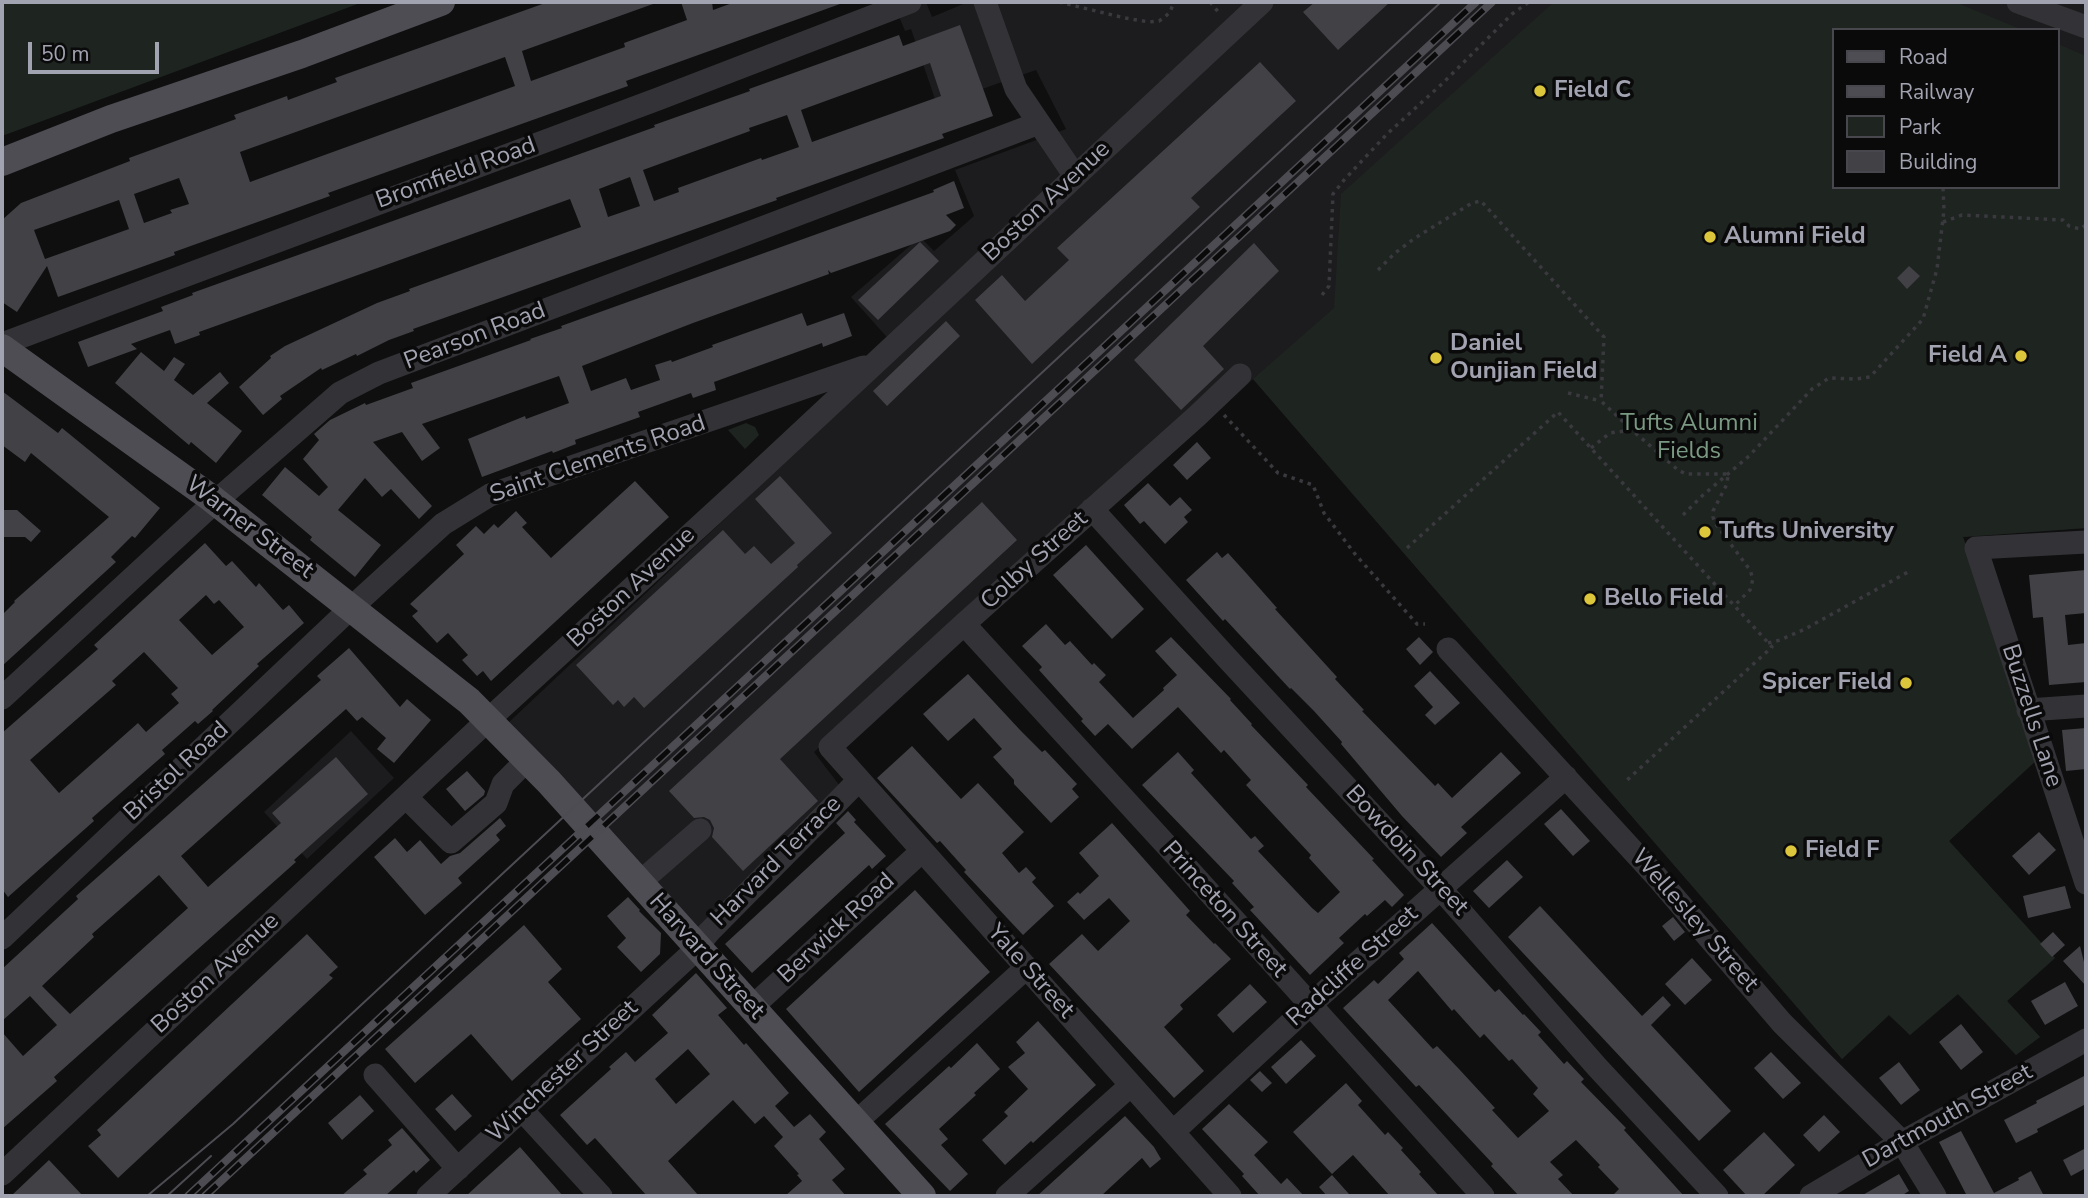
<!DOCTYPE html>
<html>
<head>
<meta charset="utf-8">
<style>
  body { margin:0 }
  #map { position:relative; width:2088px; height:1198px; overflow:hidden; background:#0f0f10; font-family:"Nunito Sans",sans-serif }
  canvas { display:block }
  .frame { position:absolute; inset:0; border:4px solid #a2a3b0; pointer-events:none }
  .legend { position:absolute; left:1832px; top:28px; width:228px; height:161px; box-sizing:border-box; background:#0a0a0b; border:2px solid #47474d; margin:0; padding:9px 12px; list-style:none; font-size:21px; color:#a2a3b0 }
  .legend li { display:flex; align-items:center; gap:14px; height:35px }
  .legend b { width:35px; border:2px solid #47474d }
  .scale { position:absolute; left:28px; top:42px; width:131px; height:32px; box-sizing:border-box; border:4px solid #a2a3b0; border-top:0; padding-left:9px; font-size:21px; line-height:24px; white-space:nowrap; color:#a2a3b0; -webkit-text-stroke:5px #0a0a0b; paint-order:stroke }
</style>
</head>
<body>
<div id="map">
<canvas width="2088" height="1198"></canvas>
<div class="frame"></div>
<ul class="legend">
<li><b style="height:9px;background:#4d4d53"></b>Road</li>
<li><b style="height:9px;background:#4c4c52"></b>Railway</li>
<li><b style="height:19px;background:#1e2420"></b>Park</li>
<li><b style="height:19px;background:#414146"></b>Building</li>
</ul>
<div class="scale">50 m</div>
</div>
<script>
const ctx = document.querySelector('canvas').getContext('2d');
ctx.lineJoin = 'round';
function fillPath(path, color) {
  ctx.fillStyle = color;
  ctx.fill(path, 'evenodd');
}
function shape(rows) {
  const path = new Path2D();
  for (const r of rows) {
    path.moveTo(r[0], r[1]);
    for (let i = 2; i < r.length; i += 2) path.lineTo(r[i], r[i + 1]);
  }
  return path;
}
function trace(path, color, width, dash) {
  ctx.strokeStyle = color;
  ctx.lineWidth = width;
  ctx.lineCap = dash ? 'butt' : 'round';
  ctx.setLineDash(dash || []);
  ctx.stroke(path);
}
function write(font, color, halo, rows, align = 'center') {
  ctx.font = font + ' "Nunito Sans",sans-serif';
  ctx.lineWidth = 7;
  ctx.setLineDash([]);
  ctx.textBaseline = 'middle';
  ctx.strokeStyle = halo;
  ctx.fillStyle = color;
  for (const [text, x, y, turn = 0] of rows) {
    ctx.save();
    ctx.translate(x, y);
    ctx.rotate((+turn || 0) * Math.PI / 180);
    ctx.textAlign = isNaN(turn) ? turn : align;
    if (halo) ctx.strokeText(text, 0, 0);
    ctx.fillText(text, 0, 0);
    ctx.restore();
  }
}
fillPath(shape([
  [893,2,926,2,932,17,968,2,2086,2,2086,528,1963,537,2040,757,1949,841,2055,958,2007,1001,2040,1037,2016,1055,1958,994,1910,1035,1889,1015,1842,1059,1253,379,1198,430,1182,419,814,752,840,786,694,934,508,723,901,353,851,297,920,237,934,251,974,216,955,170,1066,129,1036,70,937,105,911,29,905,31],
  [1834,30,2058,30,2058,187,1834,187],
  [351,731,394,778,307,859,264,812]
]), '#1c1b1d');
fillPath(shape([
  [2,2,363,2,2,136],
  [1554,2,1955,2,2023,30,1834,30,1834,187,2058,187,2058,44,2086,56,2086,528,1963,537,2040,757,1949,841,2055,958,2007,1001,2040,1037,2016,1055,1958,994,1910,1035,1889,1015,1842,1059,1253,379,1334,308,1341,194],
  [746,423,755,427,759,435,745,449,728,430]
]), '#1e2420');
fillPath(shape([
  [548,2,653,2,653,4,522,51,531,81,625,47,624,43,687,20,681,2,712,2,713,10,735,2,839,2,840,4,626,81,628,86,328,193,330,196,174,252,175,255,58,297,47,266,17,312,2,302,2,220,21,203,130,161,129,158,236,119,234,115,287,96,288,100,337,82,335,78],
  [505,57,515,86,250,182,240,152],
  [179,178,189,204,170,210,172,213,144,223,134,194],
  [119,200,129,229,45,259,34,230],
  [1315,2,1390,2,1338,50,1303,12],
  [960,25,993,116,942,134,944,138,776,198,777,200,413,329,414,331,389,340,357,356,356,354,322,370,321,368,280,396,282,399,263,415,239,387,271,358,270,356,285,346,377,303,410,291,409,289,581,227,570,199,199,332,200,335,175,344,170,330,131,344,137,349,88,367,78,342,163,311,161,307,193,295,192,293,655,127,654,125,750,91,749,89,899,35,903,46],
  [930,63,941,96,812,142,801,110],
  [787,115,799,147,762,160,761,158,678,188,679,192,654,201,643,170,750,131,749,128],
  [630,177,640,206,608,217,599,189],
  [1260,62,1296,101,1191,198,1200,207,1032,364,975,300,1002,275,1025,301,1069,260,1057,248],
  [954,181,964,208,946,215,956,225,950,231,831,273,828,270,829,274,693,323,582,366,591,391,626,378,631,390,660,380,655,365,671,360,672,362,713,347,712,345,802,313,807,326,844,313,852,336,823,347,822,343,714,382,716,390,693,398,691,393,638,412,640,417,575,440,576,444,553,453,552,451,482,477,468,439,525,416,526,419,569,403,559,376,422,424,440,448,422,461,402,432,373,442,432,506,419,519,391,489,382,497,365,478,338,510,381,545,355,577,310,540,312,537,262,495,285,467,319,496,328,487,303,459,319,440,314,434,330,420,365,403,366,405,413,388,411,383,531,340,530,339,562,328,561,326,934,192,933,190],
  [920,242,939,261,878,320,858,300],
  [1254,243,1279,271,1203,346,1224,369,1181,410,1134,360],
  [1909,266,1920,276,1907,289,1897,278],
  [946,321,960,336,887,406,873,391],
  [141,352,164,371,174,357,185,364,174,380,193,395,220,372,229,383,207,403,242,431,216,463,191,442,189,445,115,383],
  [2,391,58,433,62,428,160,508,135,538,132,536,111,557,116,562,2,666,2,615,15,602,14,601,109,517,31,453,25,462,2,445],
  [1197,442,1211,458,1187,480,1173,465],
  [780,476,832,533,797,565,798,567,644,708,634,697,624,707,618,700,613,705,576,665,723,530,745,554,754,546,771,564,795,543,755,499],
  [635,481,669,517,491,681,483,671,477,676,462,660,468,655,448,633,437,643,412,616,418,611,410,604,464,554,456,545,476,526,484,534,494,524,498,528,516,511,527,523,522,527,551,558],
  [1148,483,1170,506,1180,497,1192,510,1184,517,1188,522,1165,544,1144,521,1140,524,1124,505],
  [982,502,1017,540,780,759,818,801,743,871,712,837,714,828,710,820,704,817,694,818,669,791],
  [2,510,17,510,41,531,31,542,25,537,2,537],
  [205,543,226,566,232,561,256,587,259,583,283,610,289,605,304,623,257,664,259,666,212,710,213,711,198,724,195,721,162,750,165,754,92,818,94,821,8,897,2,889,2,733,98,649,94,645],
  [206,595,214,604,219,600,244,627,212,655,179,620],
  [144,652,178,688,171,694,179,703,146,732,138,723,59,793,30,760,116,685,112,681],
  [1086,545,1144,609,1112,639,1053,575],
  [1217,552,1222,558,1228,553,1247,574,1277,608,1275,609,1337,677,1335,679,1364,710,1362,711,1435,786,1438,783,1452,798,1501,752,1521,773,1461,827,1467,833,1441,857,1402,816,1341,744,1342,742,1314,711,1291,688,1290,689,1225,619,1223,621,1186,580],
  [2086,570,2086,613,2065,615,2068,645,2086,643,2086,682,2049,685,2043,617,2033,618,2029,575],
  [1046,624,1065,645,1070,641,1092,665,1094,663,1106,675,1099,682,1133,718,1164,690,1163,688,1177,675,1155,651,1171,637,1231,699,1230,700,1252,724,1251,725,1308,785,1306,787,1374,859,1372,860,1404,895,1392,907,1385,900,1367,916,1365,914,1339,938,1344,943,1310,975,1250,910,1254,907,1232,883,1234,881,1142,785,1178,752,1194,770,1191,773,1251,839,1255,836,1264,846,1258,851,1312,908,1318,913,1340,892,1309,858,1311,855,1246,785,1251,780,1224,750,1221,753,1178,707,1132,749,1108,724,1095,736,1081,721,1083,719,1039,670,1042,667,1022,646],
  [1419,637,1433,652,1420,665,1406,649],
  [349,648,400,707,407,699,431,720,394,763,377,749,386,738,362,717,357,721,346,709,181,856,208,887,281,823,272,813,336,757,368,794,294,860,296,862,54,1077,57,1081,2,1129,2,1032,23,1056,57,1025,30,996,2,1021,2,969,78,899,76,896,321,680,317,676],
  [159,875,188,908,70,1014,42,986,94,937,92,934],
  [1430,671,1460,703,1435,725,1425,715,1433,707,1414,686],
  [968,674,1021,731,1042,752,1045,750,1077,784,1072,789,1079,797,1051,823,1014,784,1014,780,993,757,1002,749,974,718,948,741,923,714],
  [2086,728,2086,769,2066,771,2062,730],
  [912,746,961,799,978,783,1024,832,1002,853,1019,873,1026,867,1036,878,1032,882,1054,906,1023,935,964,872,966,870,940,841,937,843,877,778],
  [467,771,485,791,484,795,465,811,446,789],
  [1561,809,1590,841,1573,856,1544,824],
  [848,811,856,820,854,822,886,856,872,869,869,865,752,973,725,944,845,833,836,823],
  [500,818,506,826,496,835,500,840,458,878,462,883,425,915,374,857,395,838,407,852,420,840,441,864,450,856,460,853],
  [1112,823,1190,911,1186,915,1214,944,1215,943,1231,959,1180,1005,1183,1009,1164,1027,1204,1071,1174,1098,1049,964,1082,934,1098,951,1130,921,1109,898,1084,920,1067,902,1078,892,1080,894,1099,876,1079,853],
  [2039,832,2056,850,2029,875,2012,856],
  [1507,860,1523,877,1489,908,1473,891],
  [2065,886,2071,908,2028,918,2023,896],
  [915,890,990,972,859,1092,786,1009],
  [628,897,640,910,639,911,661,933,660,954,641,972,617,947,626,938,607,916],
  [1540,906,1642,1016,1663,996,1671,1005,1651,1025,1731,1111,1699,1141,1508,937],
  [1673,917,1685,932,1674,941,1662,926],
  [1432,923,1495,992,1499,989,1523,1015,1524,1014,1541,1032,1538,1035,1564,1064,1567,1061,1584,1079,1581,1082,1626,1128,1624,1130,1684,1196,1612,1196,1619,1189,1598,1167,1600,1165,1576,1140,1550,1162,1563,1175,1558,1179,1574,1196,1519,1196,1491,1166,1493,1164,1419,1085,1416,1087,1343,1008,1374,980,1378,984,1404,959,1399,953],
  [1418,971,1452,1011,1454,1009,1480,1038,1484,1034,1509,1061,1512,1059,1538,1088,1533,1094,1549,1111,1518,1138,1492,1110,1495,1108,1459,1069,1437,1046,1433,1049,1388,1000],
  [524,925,562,969,548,982,581,1019,512,1081,471,1034,415,1083,385,1049],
  [2053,932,2065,945,2052,957,2040,944],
  [307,934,338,967,329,975,333,978,118,1178,88,1146,101,1135,97,1130],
  [2080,946,2086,970,2086,986,2063,961],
  [1692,958,1712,980,1685,1005,1665,984],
  [696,973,727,1008,718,1015,744,1045,746,1043,789,1093,775,1106,794,1127,810,1114,826,1132,819,1139,845,1169,832,1180,846,1196,785,1196,802,1181,797,1175,799,1174,774,1146,783,1137,764,1116,755,1124,733,1100,668,1161,699,1196,647,1196,595,1138,587,1145,560,1115,611,1069,609,1067,626,1052,635,1062,668,1033,652,1015],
  [688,1049,710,1074,676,1104,655,1079],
  [2065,982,2078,1006,2045,1025,2031,1001],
  [1250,984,1267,1002,1233,1033,1217,1015],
  [1038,1021,1096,1085,1033,1143,1031,1141,1005,1165,982,1140,1008,1116,1004,1112,1028,1089,1008,1067,1025,1053,1016,1042],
  [1961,1024,1983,1052,1961,1070,1939,1042],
  [1301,1040,1316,1056,1286,1084,1271,1067],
  [977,1043,1000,1069,974,1093,976,1095,939,1129,948,1139,941,1145,968,1174,950,1191,885,1124,949,1066,951,1068],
  [1771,1052,1801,1083,1783,1099,1754,1068],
  [1899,1062,1920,1090,1901,1105,1879,1078],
  [1260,1071,1272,1083,1262,1092,1250,1080],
  [2086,1075,2086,1104,2037,1129,2038,1132,2016,1143,2004,1120,2037,1103,2036,1101],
  [1346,1083,1362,1101,1358,1105,1385,1135,1388,1132,1403,1148,1401,1150,1421,1172,1419,1174,1439,1196,1390,1196,1353,1155,1332,1174,1293,1132],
  [452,1094,472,1116,455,1131,435,1109],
  [360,1095,374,1111,342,1140,328,1123],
  [1229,1104,1268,1142,1254,1155,1281,1184,1287,1178,1304,1196,1260,1196,1242,1176,1244,1174,1202,1129],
  [1824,1115,1840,1132,1819,1152,1803,1135],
  [1125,1116,1154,1147,1161,1159,1150,1168,1142,1158,1101,1196,1037,1196],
  [402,1128,430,1160,416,1173,414,1170,385,1196,341,1196,367,1174,363,1170,392,1145,388,1140],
  [1961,1131,1994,1193,2019,1180,2018,1178,2031,1171,2044,1196,1967,1196,1939,1142],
  [1764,1132,1795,1165,1762,1196,1747,1196,1723,1170],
  [520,1147,563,1196,466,1196,479,1184],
  [2086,1148,2086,1168,2071,1176,2063,1160],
  [49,1160,83,1196,11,1196],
  [1899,1174,1909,1191,1901,1196,1861,1196],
  [1332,1175,1349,1194,1351,1196,1327,1196,1319,1187]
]), '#414146');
trace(shape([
  [1059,2,1125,18,1149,22,1159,21,1165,17,1170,12,1174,2],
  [1210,2,1220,14],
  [1943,222,1962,215,2063,220,2069,226,2080,229,2086,225],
  [1378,270,1395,253,1415,238,1472,203,1481,201,1604,337,1601,401,1632,430],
  [1322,295,1329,286,1333,194,1344,180,1387,134,1444,82,1512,14,1529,2],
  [1568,393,1601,401],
  [1224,415,1278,473,1313,485,1324,513,1355,554,1417,624,1425,624],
  [1591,448,1610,433,1632,430,1678,470,1686,474,1728,474,1727,484,1713,511,1713,517,1715,523,1750,570,1753,579,1750,590,1734,606],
  [1683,515,1702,496,1749,456,1812,389,1829,378,1856,379,1870,377,1923,319,1937,269,1944,210,1943,187],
  [1407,548,1558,412,1772,647,1625,782],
  [1768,643,1780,640,1805,629,1908,572]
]), '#39393e', 3.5, [3.5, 5]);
trace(shape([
  [985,2,1016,89,1075,176],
  [2018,2,2086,27],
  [2,344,658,99,910,2],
  [1092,509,1227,658,1440,888,1597,1067,1717,1196],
  [2086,542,1976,548,2086,883],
  [964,624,1180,860,1483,1196],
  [1448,649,1656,876,1782,1023,1902,1142,1935,1196],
  [2,698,216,501,340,393,379,373,1039,123],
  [2028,710,2086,706],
  [406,797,451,842,496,803,503,784,527,760],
  [639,883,700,830],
  [2,938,352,607,443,524,490,495,864,367],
  [751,1008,922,851],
  [375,1075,458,1169],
  [522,1110,601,1196],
  [855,1123,1026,968],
  [1173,1132,1310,1005,1566,777],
  [2,1174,488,720,751,479,1262,2],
  [428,1196,688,957,709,932,859,780],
  [1007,1196,1131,1085],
  [1230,1196,830,747,964,624,1197,416,1240,375],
  [1811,1196,1902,1142,2086,1040]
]), '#333337', 23);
trace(shape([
  [2,162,111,119,302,54,441,2],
  [2,348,211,498,469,701,549,782,922,1196]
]), '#4d4d53', 28);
trace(shape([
  [147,1196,233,1124,1441,2],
  [167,1196,211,1156]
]), '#4c4c52', 2);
const rail = shape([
  [188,1196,1476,2],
  [205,1196,1492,2]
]);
trace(rail, '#4c4c52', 8);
trace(rail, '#0a0a0b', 5, [16]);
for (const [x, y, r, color] of [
  [1540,91,7,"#dcc63b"],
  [1710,237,7,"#dcc63b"],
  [2021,356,7,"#dcc63b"],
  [1436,358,7,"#dcc63b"],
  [1705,532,7,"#dcc63b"],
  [1590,599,7,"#dcc63b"],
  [1906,683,7,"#dcc63b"],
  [1791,851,7,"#dcc63b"]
]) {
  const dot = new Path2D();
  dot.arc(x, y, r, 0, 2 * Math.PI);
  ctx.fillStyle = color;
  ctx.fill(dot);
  trace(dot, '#0a0a0b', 2.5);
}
write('bold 24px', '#a2a3b0', '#0a0a0b', [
  ["Field C",1554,91],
  ["Alumni Field",1724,237],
  ["Daniel",1450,344],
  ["Ounjian Field",1450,372],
  ["Field A",2007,356,"right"],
  ["Tufts University",1719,532],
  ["Bello Field",1604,599],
  ["Spicer Field",1892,683,"right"],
  ["Field F",1805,851]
], 'left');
write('24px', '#a2a3b0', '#0a0a0b', [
  ["Bromfield Road",456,174,-20],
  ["Boston Avenue",1047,202,-43],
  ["Pearson Road",475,337,-21],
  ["Saint Clements Road",598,460,-19],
  ["Warner Street",249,528,37],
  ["Colby Street",1035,561,-42],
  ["Boston Avenue",632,588,-43],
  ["Buzzells Lane",2031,716,72],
  ["Bristol Road",177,772,-43],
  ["Bowdoin Street",1406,851,47],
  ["Harvard Terrace",777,862,-45],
  ["Princeton Street",1224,910,48],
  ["Wellesley Street",1694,921,49],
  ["Berwick Road",837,929,-43],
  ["Harvard Street",706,957,48],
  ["Radcliffe Street",1353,967,-42],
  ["Yale Street",1030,972,48],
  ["Boston Avenue",216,974,-43],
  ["Winchester Street",563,1072,-43],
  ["Dartmouth Street",1948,1117,-29]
]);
write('24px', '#7a9982', '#0a0a0b', [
  ["Tufts Alumni",1689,424],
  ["Fields",1689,452]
]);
</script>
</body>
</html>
